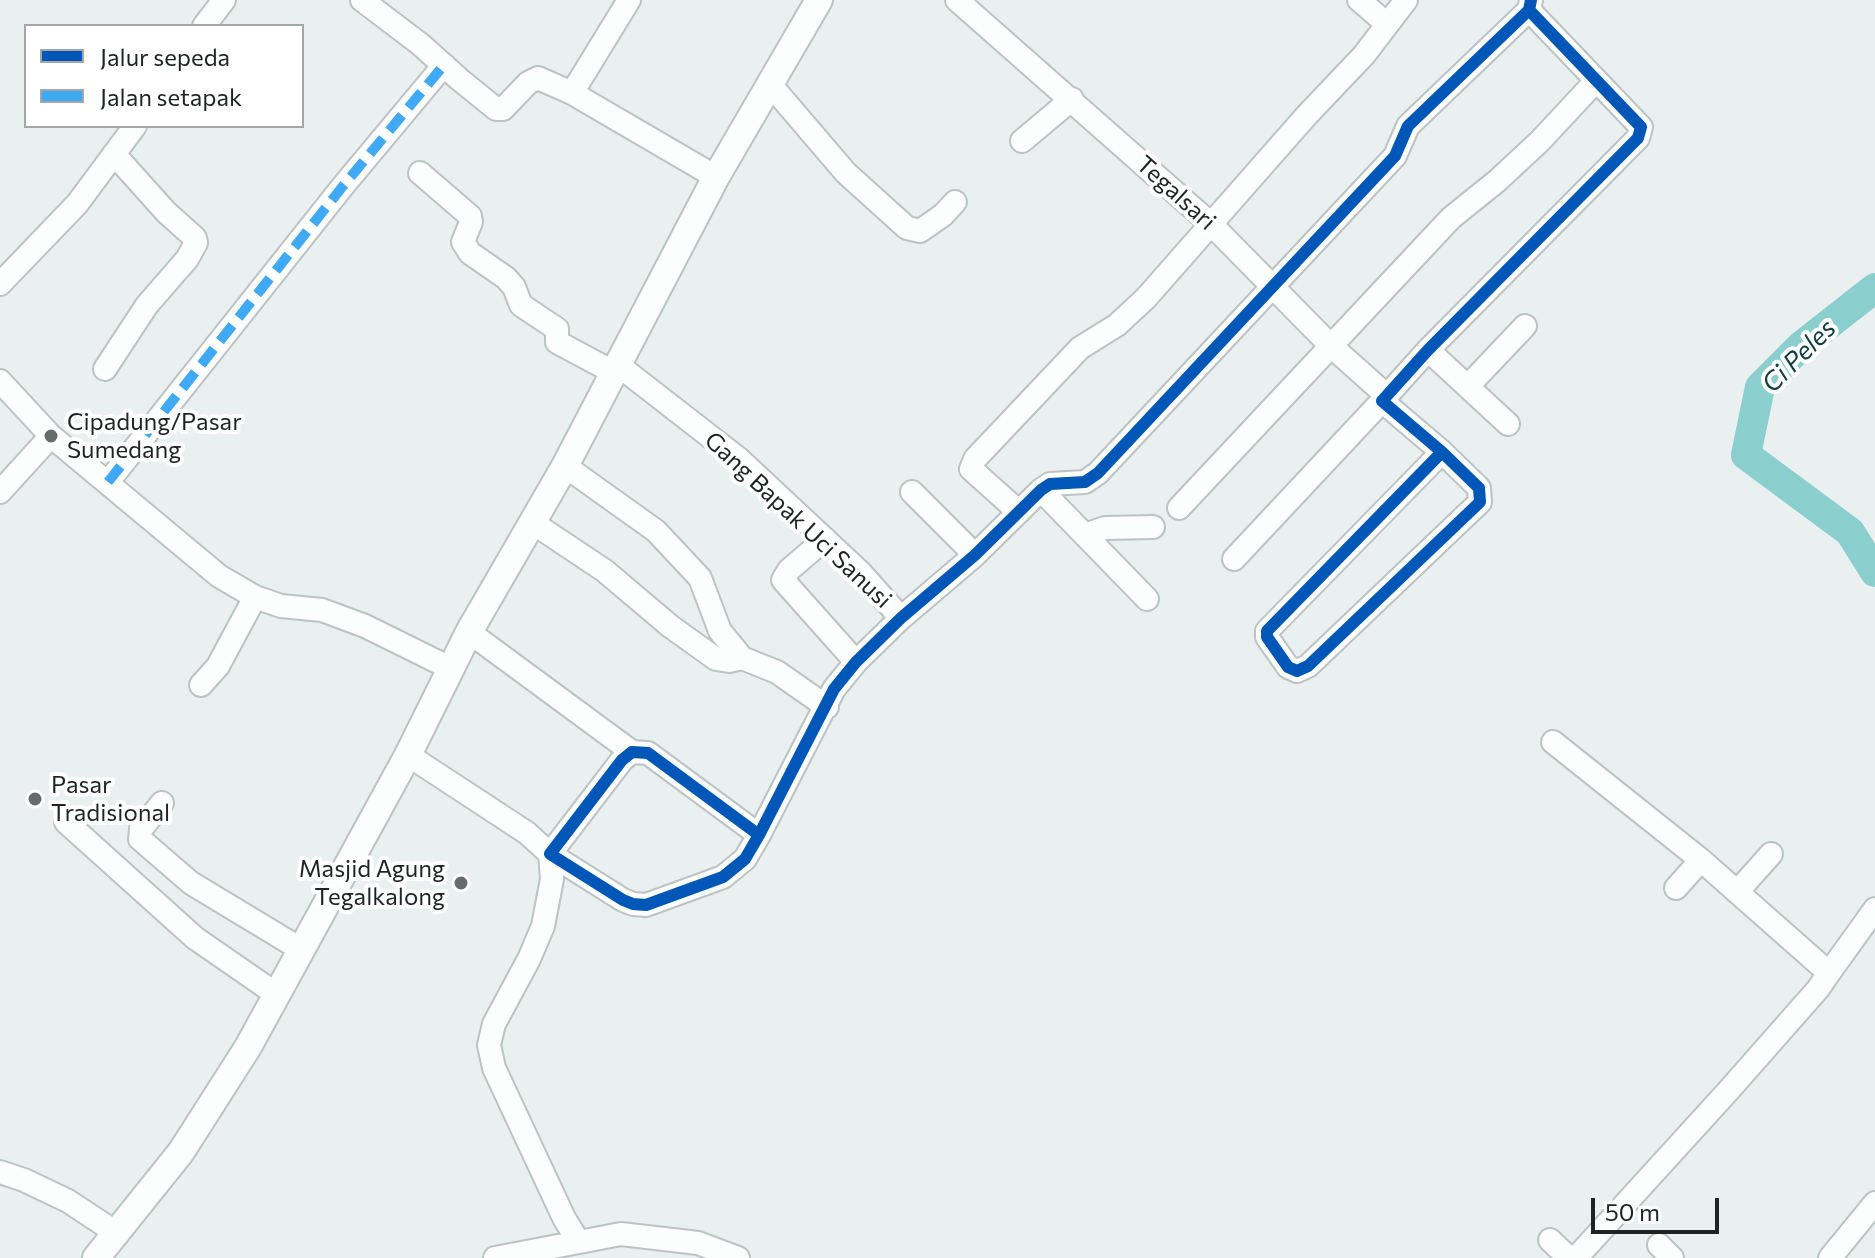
<!DOCTYPE html>
<html>
<head>
<meta charset="utf-8">
<style>
  body { margin:0 }
  #map { position:relative; width:1875px; height:1258px; overflow:hidden; background:#eaf0f0; font-family:Commissioner,sans-serif }
  canvas { display:block }
  .legend { position:absolute; left:24px; top:24px; width:280px; height:104px; box-sizing:border-box; background:#fff; border:2px solid #a5a7a7; margin:0; padding:10px 14px; list-style:none; font-size:24px; color:#1f2323 }
  .legend li { display:flex; align-items:center; gap:16px; height:40px }
  .legend b { width:40px; border:2px solid #a5a7a7 }
  .scale { position:absolute; left:1591px; top:1198px; width:128px; height:36px; box-sizing:border-box; border:4px solid #1f2323; border-top:0; padding-left:10px; font-size:24px; line-height:28px; white-space:nowrap; color:#1f2323; -webkit-text-stroke:6px #fff; paint-order:stroke }
</style>
</head>
<body>
<div id="map">
<canvas width="1875" height="1258"></canvas>
<ul class="legend">
<li><b style="height:10px;background:#0057b8"></b>Jalur sepeda</li>
<li><b style="height:10px;background:#3fa9f5"></b>Jalan setapak</li>
</ul>
<div class="scale">50 m</div>
</div>
<script>
const ctx = document.querySelector('canvas').getContext('2d');
ctx.lineJoin = 'round';
function shape(rows) {
  const path = new Path2D();
  for (const r of rows) {
    path.moveTo(r[0], r[1]);
    for (let i = 2; i < r.length; i += 2) path.lineTo(r[i], r[i + 1]);
  }
  return path;
}
function trace(path, color, width, dash) {
  ctx.strokeStyle = color;
  ctx.lineWidth = width;
  ctx.lineCap = dash ? 'butt' : 'round';
  ctx.setLineDash(dash || []);
  ctx.stroke(path);
}
function write(font, color, halo, rows, align = 'center') {
  ctx.font = font + ' Commissioner,sans-serif';
  ctx.lineWidth = 8;
  ctx.setLineDash([]);
  ctx.textBaseline = 'middle';
  ctx.strokeStyle = halo;
  ctx.fillStyle = color;
  for (const [text, x, y, turn = 0] of rows) {
    ctx.save();
    ctx.translate(x, y);
    ctx.rotate((+turn || 0) * Math.PI / 180);
    ctx.textAlign = isNaN(turn) ? turn : align;
    if (halo) ctx.strokeText(text, 0, 0);
    ctx.fillText(text, 0, 0);
    ctx.restore();
  }
}
trace(shape([
  [1875,288,1801,346,1760,387,1746,455,1850,532,1875,572]
]), '#8acece', 30);
const minor = shape([
  [362,0,420,44,459,79,496,109,503,109,528,83,538,78,572,93,716,177],
  [957,0,1212,225,1330,345,1386,395],
  [1359,0,1387,24],
  [204,26,224,0],
  [769,83,846,173,907,228,920,231,943,215,955,202],
  [572,93,629,0],
  [1022,141,1072,99],
  [420,173,470,216,471,222,463,242,470,253,506,278,514,287,521,305,557,329,557,342,613,372],
  [0,284,77,204,135,126],
  [1428,350,1508,424],
  [618,365,739,459,860,572,901,618],
  [105,369,147,305,187,259,196,243,195,238,166,212,114,154],
  [0,381,51,436,219,576,255,597,281,606,322,610,365,626,450,668],
  [1468,386,1525,326],
  [1442,452,1479,488,1480,502,1308,666,1297,671,1288,667,1267,637,1267,631,1442,452,1382,401,1428,350,1638,138,1641,127,1529,10,1531,0],
  [565,466,656,531,700,578,720,631,742,658,777,672,827,707],
  [108,482,343,186,444,65],
  [1041,490,1147,599],
  [0,492,51,436],
  [912,492,975,555],
  [1179,508,1451,218,1497,181,1540,141,1595,82],
  [1019,512,971,469,975,459,1080,348,1117,325,1146,298,1307,115,1364,55,1406,0],
  [533,523,605,571,670,626,716,659,729,661,742,658],
  [1085,535,1105,528,1153,527],
  [825,539,789,570,783,580,856,662],
  [1234,559,1382,401],
  [469,632,632,752],
  [201,685,218,666,255,597],
  [1553,742,1701,860,1829,973,1818,989,1729,1090,1576,1258],
  [408,755,527,833,550,854,552,879,543,926,529,959,494,1024,489,1045,494,1068,564,1218,578,1241],
  [162,803,141,829,140,839,191,883,302,950],
  [66,822,195,938,276,994],
  [759,835,745,859,723,877,646,905,633,904,623,900,550,854,622,760,632,752,648,753,759,835,834,689,856,662,901,618,975,555,1041,490,1050,484,1085,482,1098,473,1395,156,1408,126,1529,10],
  [1676,888,1701,860],
  [1737,892,1771,854],
  [1829,973,1875,909],
  [0,1172,24,1180,68,1201,118,1234],
  [1550,1240,1569,1258],
  [1659,1245,1672,1258],
  [495,1258,621,1234,698,1243,738,1258],
  [1830,1258,1875,1203]
]);
const major = shape([
  [96,1258,181,1152,248,1047,408,755,469,632,565,466,716,177,819,0]
]);
trace(minor, '#bdc2c2', 26);
trace(major, '#bdc2c2', 30);
trace(minor, '#fcfdfd', 22);
trace(major, '#fcfdfd', 26);
trace(shape([
  [108,482,343,186,444,65]
]), '#3fa9f5', 10, [20, 10]);
trace(shape([
  [1442,452,1479,488,1480,502,1308,666,1297,671,1288,667,1267,637,1267,631,1442,452,1382,401,1428,350,1638,138,1641,127,1529,10,1531,0],
  [759,835,745,859,723,877,646,905,633,904,623,900,550,854,622,760,632,752,648,753,759,835,834,689,856,662,901,618,975,555,1041,490,1050,484,1085,482,1098,473,1395,156,1408,126,1529,10]
]), '#0057b8', 12);
for (const [x, y, r, color] of [
  [51,436,8,"#666b6b"],
  [35,799,8,"#666b6b"],
  [461,883,8,"#666b6b"]
]) {
  const dot = new Path2D();
  dot.arc(x, y, r, 0, 2 * Math.PI);
  ctx.fillStyle = color;
  ctx.fill(dot);
  trace(dot, '#fff', 3);
}
write('24px', '#1f2323', '#fff', [
  ["Tegalsari",1176,193,42],
  ["Gang Bapak Uci Sanusi",798,520,43]
]);
write('24px', '#1f2323', '#fff', [
  ["Cipadung/Pasar",67,422],
  ["Sumedang",67,450],
  ["Pasar",51,785],
  ["Tradisional",51,813],
  ["Masjid Agung",445,869,"right"],
  ["Tegalkalong",445,897,"right"]
], 'left');
write('italic 26px', '#123e3e', '#fff', [
  ["Ci Peles",1799,356,-45]
]);
</script>
</body>
</html>
